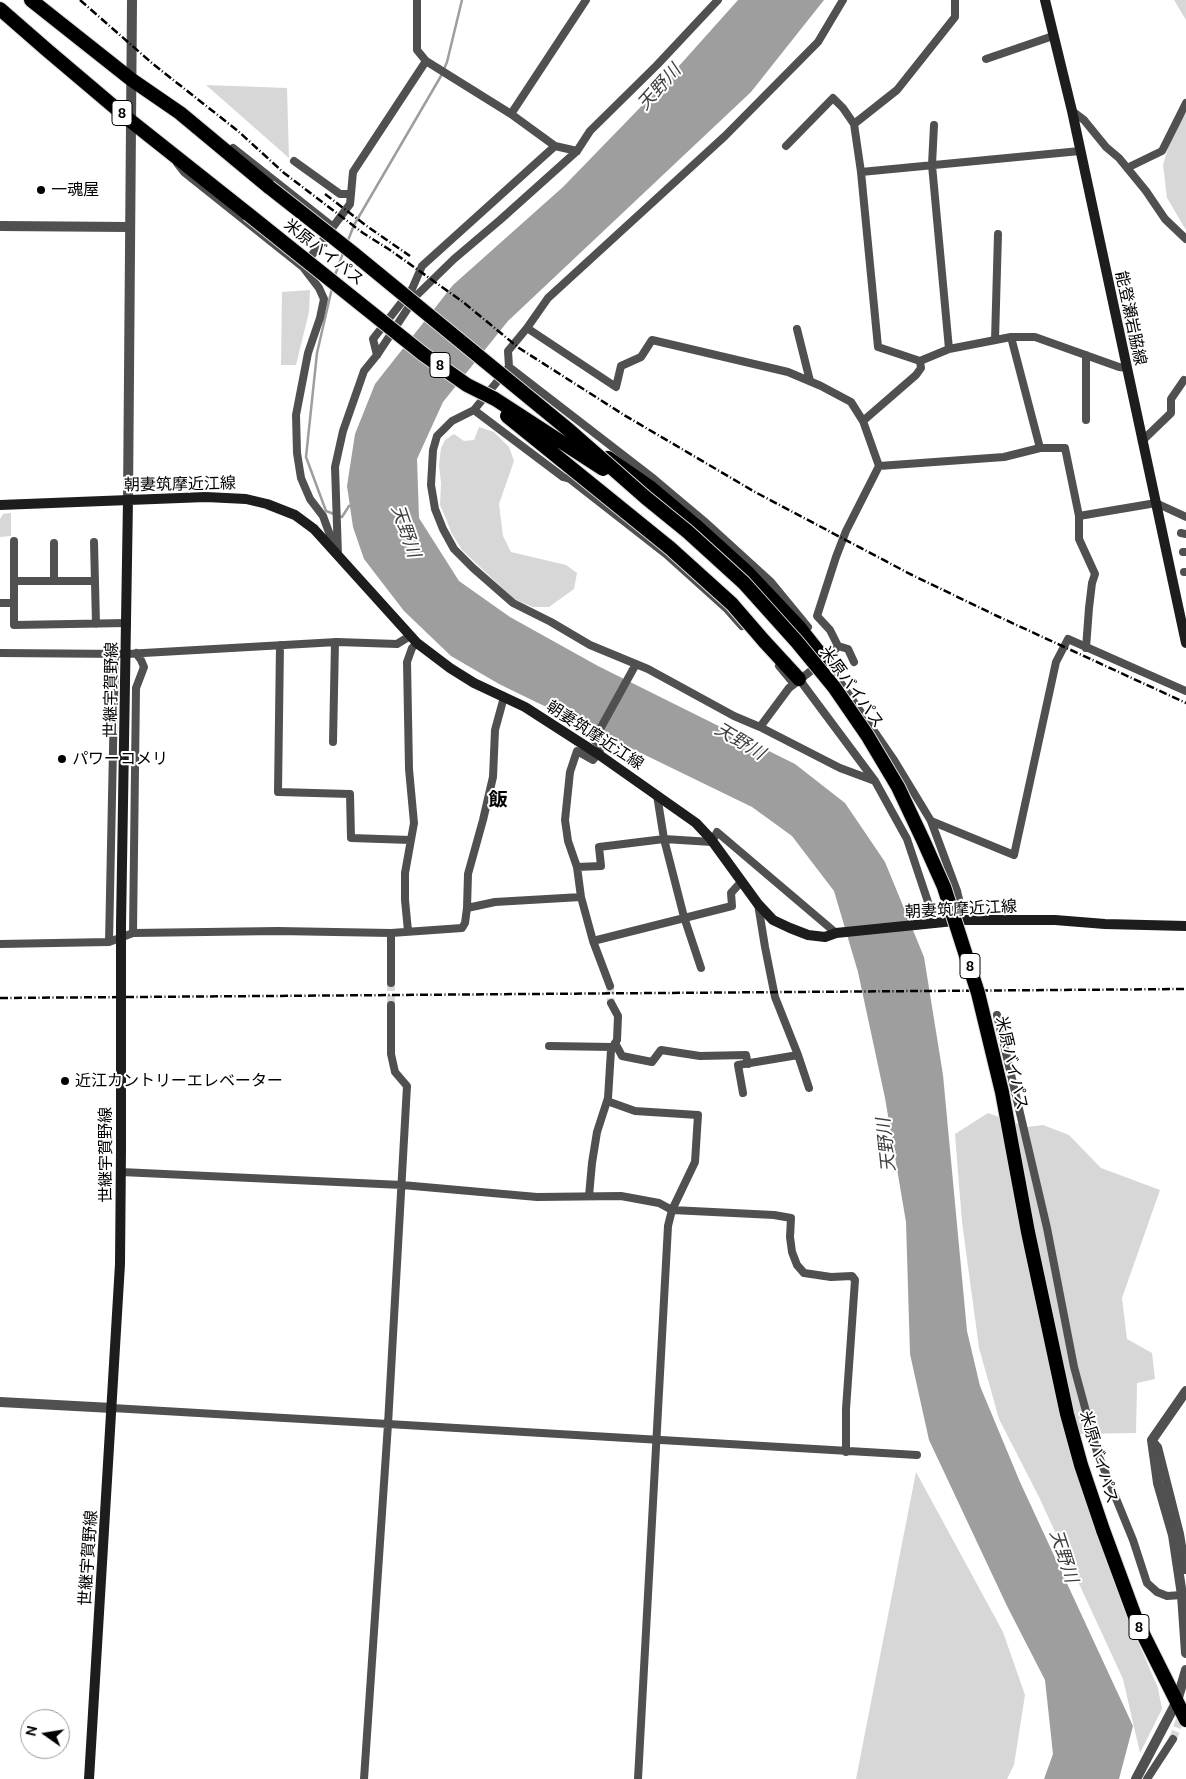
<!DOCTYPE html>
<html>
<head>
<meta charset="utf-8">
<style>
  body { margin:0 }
  #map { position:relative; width:1186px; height:1779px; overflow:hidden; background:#fff; font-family:Ubuntu,sans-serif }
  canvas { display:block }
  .north { position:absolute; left:20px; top:1709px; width:50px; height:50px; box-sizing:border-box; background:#fff; border:1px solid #999; border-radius:50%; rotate:283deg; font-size:14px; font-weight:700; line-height:20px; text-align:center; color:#000 }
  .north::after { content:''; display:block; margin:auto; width:18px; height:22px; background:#000; clip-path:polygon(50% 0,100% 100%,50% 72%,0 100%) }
</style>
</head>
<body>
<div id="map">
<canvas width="1186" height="1779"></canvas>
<div class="north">N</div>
</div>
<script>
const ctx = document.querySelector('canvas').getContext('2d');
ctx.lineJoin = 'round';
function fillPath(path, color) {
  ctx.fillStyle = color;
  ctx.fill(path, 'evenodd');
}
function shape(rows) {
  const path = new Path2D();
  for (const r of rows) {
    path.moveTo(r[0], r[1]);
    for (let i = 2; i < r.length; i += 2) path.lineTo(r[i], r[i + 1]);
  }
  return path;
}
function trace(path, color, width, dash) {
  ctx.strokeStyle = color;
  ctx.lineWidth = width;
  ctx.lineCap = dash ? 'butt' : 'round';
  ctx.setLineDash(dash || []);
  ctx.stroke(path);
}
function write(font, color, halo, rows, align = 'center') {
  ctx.font = font + ' Ubuntu,"Noto Sans JP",sans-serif';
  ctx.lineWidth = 4;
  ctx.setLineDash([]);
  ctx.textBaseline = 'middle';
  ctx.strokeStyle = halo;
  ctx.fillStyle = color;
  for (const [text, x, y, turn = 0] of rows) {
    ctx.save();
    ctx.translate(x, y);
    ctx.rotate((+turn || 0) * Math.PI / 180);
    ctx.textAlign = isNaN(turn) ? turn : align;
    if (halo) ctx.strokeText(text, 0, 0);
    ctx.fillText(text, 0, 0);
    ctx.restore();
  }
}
fillPath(shape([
  [1174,0,1186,0,1186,20],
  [206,85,287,88,289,158],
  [1186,113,1186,230,1167,198,1163,165,1172,135],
  [310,290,309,312,296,365,281,365,282,292],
  [479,427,494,432,509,447,514,461,499,504,503,536,511,552,566,565,577,573,574,589,549,607,533,607,514,599,462,550,452,534,446,519,440,505,441,483,439,465,441,448,445,440,454,434,464,441,474,440],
  [11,513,11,536,0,537,0,519,3,514],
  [988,1113,1027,1127,1043,1125,1069,1135,1101,1168,1160,1190,1122,1298,1127,1339,1152,1353,1155,1379,1137,1383,1136,1433,1069,1434,1089,1512,1124,1609,1158,1688,1162,1709,1140,1753,1123,1679,1039,1497,999,1419,979,1348,962,1222,955,1134],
  [916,1472,1003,1632,1025,1695,1014,1765,1007,1779,856,1779]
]), '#d7d7d7');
fillPath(shape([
  [738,0,824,0,751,92,508,321,443,402,417,459,419,518,459,581,510,617,598,666,795,764,845,803,885,862,924,957,943,1075,967,1331,980,1386,1020,1482,1133,1726,1119,1779,1044,1779,1053,1754,1045,1680,1007,1606,929,1440,910,1354,906,1222,885,1098,858,972,834,891,792,836,752,807,499,684,451,656,404,611,364,559,353,527,347,486,355,434,375,384,453,285,563,187,662,85]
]), '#9e9e9e');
trace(shape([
  [347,243,354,225,441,76,447,62,462,0],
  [334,278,343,253],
  [332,288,317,353,306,457,326,511,334,514],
  [339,516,342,517,349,506,353,505]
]), '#9e9e9e', 2.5);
trace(shape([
  [391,983,391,1005],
  [610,986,611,1003],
  [1173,1739,1186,1703]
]), '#d9d9d9', 8, [8, 4]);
const trunk = shape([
  [31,0,132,80,180,113,269,187],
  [0,9,47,50,132,122,248,214],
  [608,458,651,488,695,525,748,573,799,627,825,660],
  [764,641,799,679],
  [1103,1530,1137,1622,1186,1720]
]);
trace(trunk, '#dbdbdb', 16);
trace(shape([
  [417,0,417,50,426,61,511,114,555,146,577,151],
  [843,0,818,42,725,136,548,298,527,328,508,351,509,367,474,410,452,421,437,436,433,450,431,485,435,509,443,529,454,549,473,568,513,603,551,622,590,645,648,669,734,716,760,727,840,768,875,781],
  [986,59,1053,36],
  [1072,111,1084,120,1106,147,1119,158,1146,191,1165,219,1186,239],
  [511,114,586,0],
  [934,125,932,165,949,349],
  [786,146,833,98,843,108,854,124],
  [233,148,333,227],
  [1080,151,861,172,878,347,920,361,949,349,1011,337,1035,337,1119,367,1127,368],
  [294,161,340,194,351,194,350,204,303,267,319,288,324,299,320,318,308,353,296,415,297,453,301,478,310,499,323,516,334,546],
  [177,163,184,172,303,267],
  [1127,168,1162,151,1186,103],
  [861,172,854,124,897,90,955,17,955,0],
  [351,194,353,172,426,61],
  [527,328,616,387,621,366,641,357,652,340,788,372,821,386,851,402,863,421,879,466,846,531,836,557,817,616,830,630,838,646,848,649,854,662],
  [797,329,810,381],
  [1011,337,1040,448,1065,448,1079,516],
  [995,340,998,234],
  [377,355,373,339,412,289,422,266,555,146],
  [509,367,654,479,704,521,771,582,808,627],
  [474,410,563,477,570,479,666,554,727,609,742,626],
  [1086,420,1086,355],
  [863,421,916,375,921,368,920,361],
  [1142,441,1171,413,1171,399,1184,380],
  [879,466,1004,457,1040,448],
  [1181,533,1186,534],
  [14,541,14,625,127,623],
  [94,542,96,624],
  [54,543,54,581],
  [1183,552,1186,552],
  [338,555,335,467,343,431,364,371,377,355,416,296,454,259,500,220,577,151,590,131,657,65,718,0],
  [1184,572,1186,572],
  [14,581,95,581],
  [0,603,14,603],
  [280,645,278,792,350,794,351,838,410,840],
  [1086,648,1089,608,1092,583,1095,574,1079,539,1079,516,1156,503,1186,517],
  [0,653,126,654,337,642,397,644,410,636],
  [825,660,894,760,931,821,957,891,964,920],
  [779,666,794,684],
  [799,679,875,781,907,839,935,923],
  [760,727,789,688,830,656,838,646],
  [333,742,335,642],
  [657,795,664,839,684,917,701,968],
  [931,821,1014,855,1056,662,1068,639,1186,691],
  [577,867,601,866,599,847,664,839,712,842,717,832,836,933],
  [581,897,593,941,610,986],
  [758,904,765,947,775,997,798,1055,809,1088],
  [467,908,468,874,483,820,493,777,495,730,504,697],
  [408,931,405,900,405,873,414,823,409,769,407,662,412,648,417,643],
  [133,933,136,688,144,667,141,660,136,653],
  [391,933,391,983],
  [593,941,732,906,731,893,742,881],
  [109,942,115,653],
  [0,944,109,942,133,933,278,931,391,933,462,928,465,923,467,908,495,902,581,897,577,867,568,841,565,820,570,772,577,751,593,760,598,754,602,746,594,740,636,664],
  [997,1015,1047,1228,1074,1367,1097,1452,1133,1540,1147,1583,1157,1592,1167,1596,1182,1595],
  [615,1043,622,1056,652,1062,661,1050,700,1056,746,1055,748,1064],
  [549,1046,613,1047],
  [743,1093,738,1065,798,1055],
  [607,1101,635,1111,698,1115,695,1162,672,1210,668,1226,638,1779],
  [121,1172,402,1185,537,1197,621,1196,659,1203,672,1210,774,1215,791,1218,790,1237,792,1252,797,1265,804,1273,831,1277,852,1276,855,1280,846,1409,846,1452],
  [589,1196,592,1163,597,1132,608,1098,611,1050,617,1040,618,1016,611,1003],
  [112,1408,388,1424,407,1086,395,1072,391,1054,391,1005],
  [1152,1440,1158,1447,1180,1534,1186,1570],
  [364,1779,388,1424,917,1455],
  [1147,1779,1173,1739]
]), '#505050', 8);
trace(shape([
  [0,226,129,227],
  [128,500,132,0],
  [1186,1391,1152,1440,1158,1483,1173,1535,1182,1595,1186,1653],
  [0,1402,112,1408],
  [1136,1779,1177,1701,1186,1670]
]), '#505050', 10);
trace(shape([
  [1045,0,1072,111,1186,643],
  [0,505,206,497,246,499,267,504,295,515,314,529,417,643,450,668,474,683,525,707,598,754,696,823,710,838,758,904,773,920,790,928,808,935,825,937,836,933,964,920,1055,920,1105,924,1186,926],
  [121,925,128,500],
  [89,1779,120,1264,121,1149]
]), '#1d1d1d', 10);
trace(trunk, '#000', 14);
trace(shape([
  [80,0,153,64,238,131,284,173,363,233,390,250,463,302,519,348,624,415,755,492,910,574,997,616,1186,703],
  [325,194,368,227,410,256],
  [0,998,1186,989]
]), '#000', 2.5, [8, 2.5, 1, 2.5]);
const trunkBridge = shape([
  [269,187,353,253,570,431,645,497,688,532,744,583,797,642,834,687,867,735,898,787,923,840,944,887,978,993,1002,1092,1028,1232,1067,1414,1081,1465,1103,1530],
  [248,214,423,354,467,385,495,399,603,469],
  [507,416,670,548,732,604,764,641]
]);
trace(trunkBridge, '#dbdbdb', 16, []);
trace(shape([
  [121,925,121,1149]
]), '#1d1d1d', 10);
trace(trunkBridge, '#000', 14);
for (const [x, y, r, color] of [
  [41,190,5,"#000"],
  [62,759,5,"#000"],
  [65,1081,5,"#000"]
]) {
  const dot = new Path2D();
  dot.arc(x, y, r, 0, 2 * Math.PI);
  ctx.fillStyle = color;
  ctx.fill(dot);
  trace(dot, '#fff', 2);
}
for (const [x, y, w] of [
  [122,113,20],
  [440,365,20],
  [970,966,20],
  [1139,1627,20]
]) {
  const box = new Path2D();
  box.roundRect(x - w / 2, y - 12.5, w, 25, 4);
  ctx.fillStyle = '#fff';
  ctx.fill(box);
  trace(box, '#000', 1);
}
write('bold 15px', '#000', null, [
  ["8",122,113],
  ["8",440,365],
  ["8",970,966],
  ["8",1139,1627]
]);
write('16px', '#000', '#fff', [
  ["一魂屋",51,190],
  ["パワーコメリ",72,759],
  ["近江カントリーエレベーター",75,1081]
], 'left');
write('16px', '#000', '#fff', [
  ["米原バイパス",324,252,38],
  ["能登瀬岩脇線",1131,318,78],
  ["朝妻筑摩近江線",180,484,-1],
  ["米原バイパス",852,687,54],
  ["世継宇賀野線",111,690,-89],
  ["朝妻筑摩近江線",595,735,33],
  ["朝妻筑摩近江線",961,909,-3],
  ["米原バイパス",1012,1063,77],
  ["世継宇賀野線",106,1155,-90],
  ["米原バイパス",1099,1457,73],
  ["世継宇賀野線",88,1558,-86]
]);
write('italic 18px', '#3f3f3f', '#fff', [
  ["天野川",659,87,-48],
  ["天野川",406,531,71],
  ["天野川",740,741,31],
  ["天野川",886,1145,-96],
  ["天野川",1064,1556,72]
]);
write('bold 19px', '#000', '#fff', [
  ["飯",498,800]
]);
</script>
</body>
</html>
